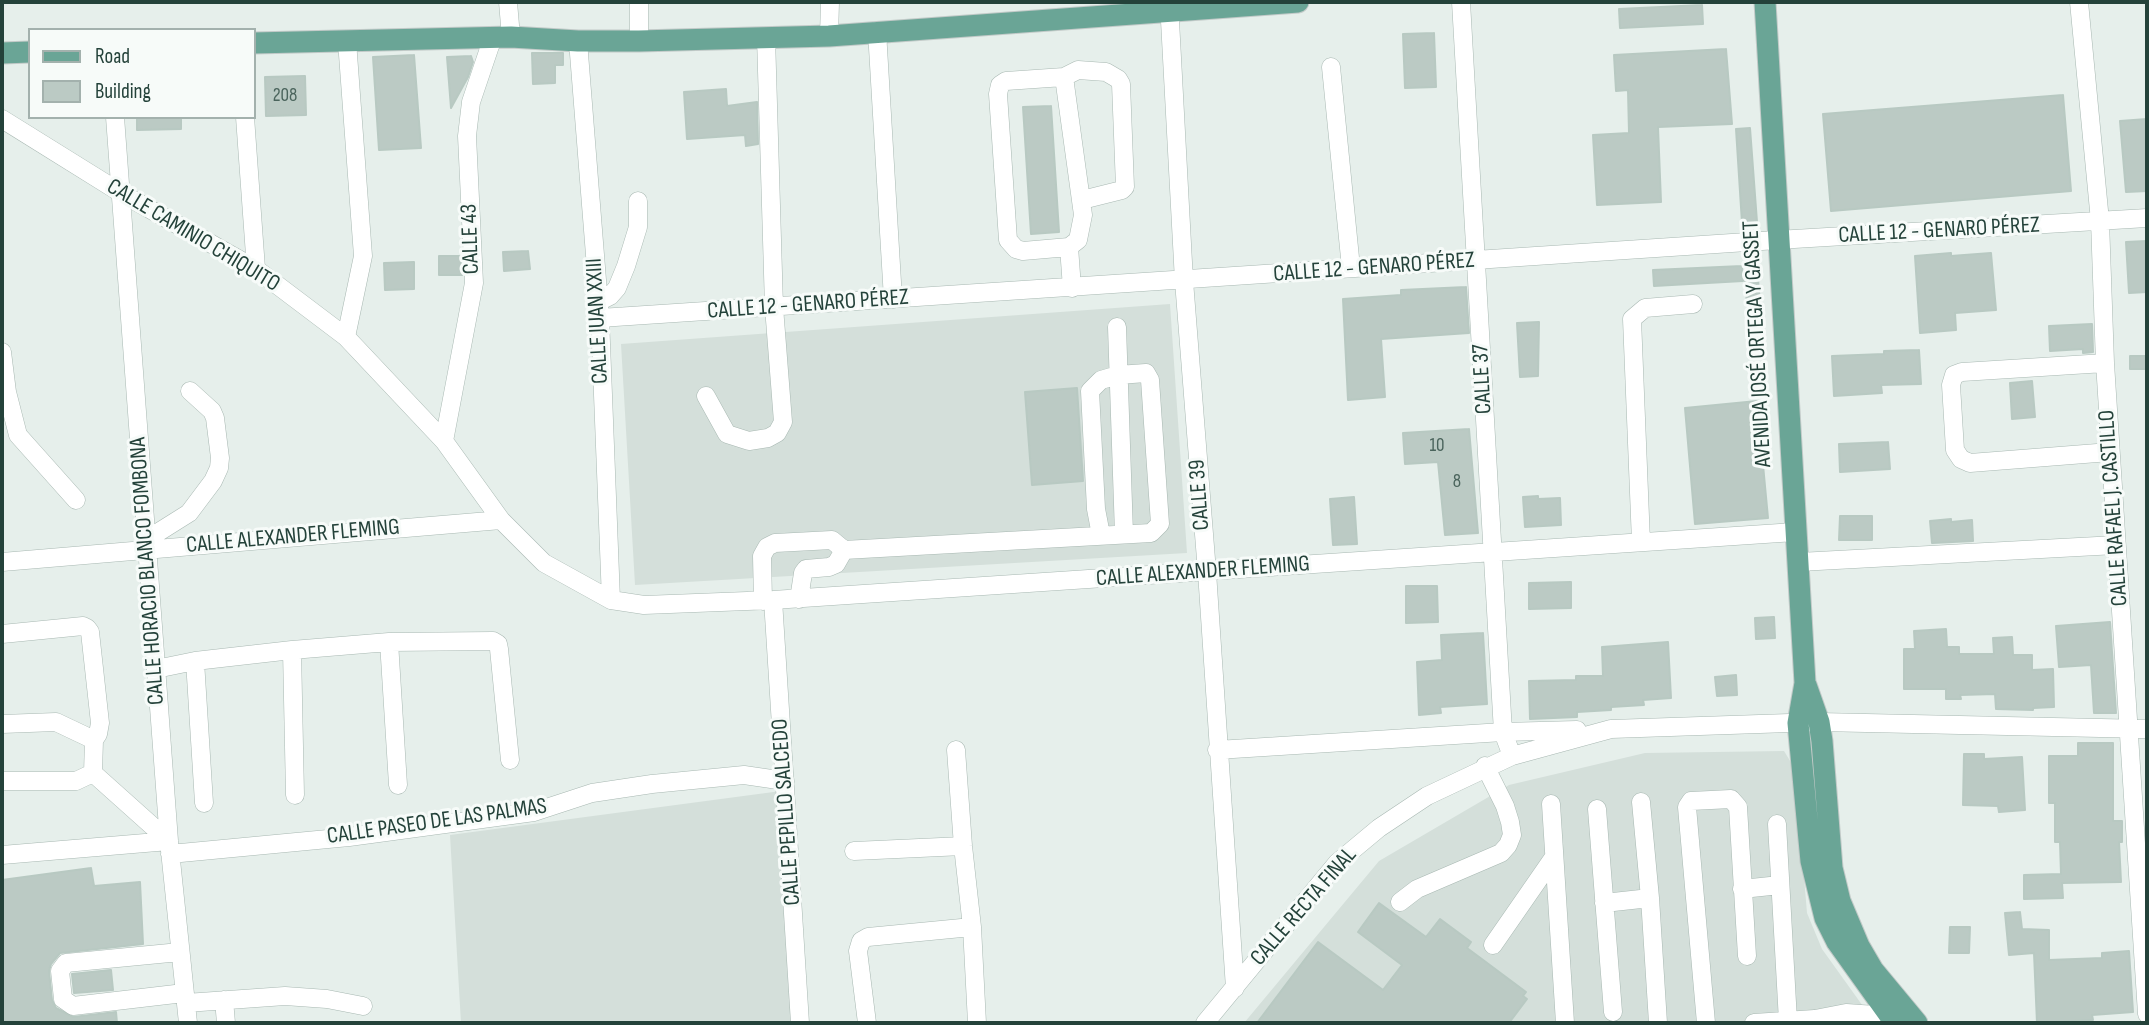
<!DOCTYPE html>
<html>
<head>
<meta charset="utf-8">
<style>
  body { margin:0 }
  #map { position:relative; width:2149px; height:1025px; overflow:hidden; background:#e6efeb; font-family:"Sofia Sans Condensed",sans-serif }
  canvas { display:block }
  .frame { position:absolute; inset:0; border:4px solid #24423a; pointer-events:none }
  .legend { position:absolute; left:28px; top:28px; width:228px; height:91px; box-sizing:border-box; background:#f7fbf9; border:2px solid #a3b1ad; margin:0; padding:9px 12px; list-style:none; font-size:21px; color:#24423a }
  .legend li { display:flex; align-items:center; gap:14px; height:35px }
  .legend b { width:35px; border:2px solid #a3b1ad }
</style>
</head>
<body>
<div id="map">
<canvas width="2149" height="1025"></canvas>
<div class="frame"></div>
<ul class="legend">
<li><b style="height:9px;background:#6aa596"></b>Road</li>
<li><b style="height:19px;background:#bbcac4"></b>Building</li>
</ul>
</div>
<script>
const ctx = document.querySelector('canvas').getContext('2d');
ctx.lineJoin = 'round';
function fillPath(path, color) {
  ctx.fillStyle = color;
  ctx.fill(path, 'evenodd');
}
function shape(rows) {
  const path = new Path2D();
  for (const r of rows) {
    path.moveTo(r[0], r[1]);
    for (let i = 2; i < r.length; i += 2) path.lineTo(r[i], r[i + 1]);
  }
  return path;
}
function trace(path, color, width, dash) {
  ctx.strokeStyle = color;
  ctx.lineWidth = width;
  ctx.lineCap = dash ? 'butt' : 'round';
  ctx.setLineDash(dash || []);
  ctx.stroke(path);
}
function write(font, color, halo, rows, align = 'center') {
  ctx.font = font + ' "Sofia Sans Condensed",sans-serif';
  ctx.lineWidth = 6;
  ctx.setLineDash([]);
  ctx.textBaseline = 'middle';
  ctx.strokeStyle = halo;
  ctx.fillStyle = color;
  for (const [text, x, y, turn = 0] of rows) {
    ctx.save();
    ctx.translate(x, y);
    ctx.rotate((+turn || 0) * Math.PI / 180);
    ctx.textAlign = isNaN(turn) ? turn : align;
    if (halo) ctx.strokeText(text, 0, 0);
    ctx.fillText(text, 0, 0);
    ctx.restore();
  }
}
fillPath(shape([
  [1170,304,1187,553,635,585,621,344],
  [1784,751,1795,769,1807,913,1822,949,1875,1023,1244,1023,1379,861,1509,785,1645,753],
  [781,791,796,1023,461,1023,450,835]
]), '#d4dfda');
const building = shape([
  [1702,5,1703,24,1620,28,1619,9,1702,5],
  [1434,33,1436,87,1405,88,1403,34,1434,33],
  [1726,49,1732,124,1658,127,1661,202,1597,205,1593,135,1629,133,1628,90,1616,91,1614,55,1726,49],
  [532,53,563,53,563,65,555,65,555,83,533,84,532,53],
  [414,55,421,148,379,150,373,57,414,55],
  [471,56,473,62,468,77,451,108,447,57,471,56],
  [305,76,306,115,266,116,265,77,305,76],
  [726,89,727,106,757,102,758,144,746,146,745,135,687,139,684,92,726,89],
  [2063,95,2071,191,1831,211,1823,114,2063,95],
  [1051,106,1059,232,1031,234,1023,107,1051,106],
  [137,117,181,117,181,129,137,130,137,117],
  [2147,119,2147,191,2126,192,2120,121,2147,119],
  [1750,128,1757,222,1742,223,1736,129,1750,128],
  [2147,241,2147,292,2129,293,2126,242,2147,241],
  [528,251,530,269,504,271,503,252,528,251],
  [1951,253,1951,256,1991,253,1996,310,1955,313,1956,330,1920,333,1915,256,1951,253],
  [439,256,461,256,462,275,439,275,439,256],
  [414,262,414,289,385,290,384,263,414,262],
  [1742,266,1743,281,1654,286,1653,270,1742,266],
  [1758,279,1760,303,1747,304,1745,280,1758,279],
  [1466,287,1469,333,1381,339,1385,397,1348,400,1343,299,1401,295,1401,290,1466,287],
  [1539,322,1538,376,1520,377,1517,323,1539,322],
  [2092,324,2093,352,2083,353,2083,349,2050,351,2049,326,2092,324],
  [1919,350,1921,384,1881,385,1882,393,1834,396,1832,356,1884,354,1884,351,1919,350],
  [2130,356,2147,356,2147,369,2130,369,2130,356],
  [2032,381,2035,417,2012,419,2010,383,2032,381],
  [1077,388,1083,481,1032,485,1025,392,1077,388],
  [1757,401,1768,518,1695,524,1685,408,1757,401],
  [1469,429,1478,533,1445,535,1438,462,1405,464,1403,433,1469,429],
  [1888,442,1890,469,1840,472,1839,444,1888,442],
  [1538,496,1538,499,1560,498,1561,525,1525,527,1523,497,1538,496],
  [1354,497,1357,544,1333,545,1330,499,1354,497],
  [1840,516,1872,516,1872,540,1839,540,1840,516],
  [1951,519,1951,522,1972,520,1973,541,1932,543,1930,521,1951,519],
  [1571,582,1571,608,1529,609,1529,583,1571,582],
  [1406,586,1437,586,1438,622,1406,623,1406,586],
  [1774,617,1775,638,1756,639,1755,618,1774,617],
  [2110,622,2116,713,2094,713,2091,665,2059,667,2056,626,2110,622],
  [1946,629,1947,647,1959,647,1959,654,1994,654,1993,638,2012,637,2013,655,2032,655,2032,670,2053,669,2054,707,2033,708,2033,710,1996,709,1995,694,1960,695,1961,699,1946,699,1946,689,1904,689,1904,649,1915,649,1914,631,1946,629],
  [1483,633,1487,704,1440,707,1441,713,1419,715,1417,662,1442,660,1441,635,1483,633],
  [1668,642,1671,698,1643,700,1644,705,1611,707,1611,710,1577,712,1577,717,1530,719,1529,681,1576,680,1576,676,1603,676,1602,647,1668,642],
  [1736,675,1737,695,1717,696,1715,677,1736,675],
  [2078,743,2113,743,2113,821,2122,821,2122,842,2119,842,2121,882,2062,883,2063,898,2024,899,2024,875,2061,874,2060,842,2055,842,2055,803,2049,803,2049,756,2078,756,2078,743],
  [1964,754,1984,754,1984,759,2022,757,2025,810,1999,812,1998,806,1963,805,1964,754],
  [91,868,94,886,140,882,143,944,60,953,51,964,49,971,52,1000,56,1008,73,1017,116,1012,117,1023,2,1023,2,880,91,868],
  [1379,903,1426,937,1440,919,1471,942,1467,948,1526,992,1523,996,1527,999,1509,1023,1257,1023,1318,942,1383,990,1402,965,1358,932,1379,903],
  [2020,912,2022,929,2049,930,2049,960,2102,958,2102,953,2129,951,2133,1012,2092,1015,2093,1020,2037,1023,2034,953,2009,955,2005,913,2020,912],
  [1950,927,1970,927,1969,953,1949,953,1950,927],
  [111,970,113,990,74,993,72,974,111,970]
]);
fillPath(building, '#bbcac4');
trace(building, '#b8c9c2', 2);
const minor = shape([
  [508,2,511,37],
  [639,2,639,41],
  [1169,2,1184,281,1207,572,1235,988],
  [1461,2,1503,732,1512,756],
  [2079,2,2100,221,2105,363,2147,1014],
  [877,31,893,299],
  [829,36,830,2],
  [578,41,600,318,611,600],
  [1331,67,1351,268],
  [1064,77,1078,70,1106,72,1118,79,1121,84,1125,187,1122,190,1082,200],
  [115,117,169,841,188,1023],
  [245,117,256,269],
  [2,119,121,193,256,269,346,337,444,441,501,520,544,563,611,600,644,605,773,600,1795,532],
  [1069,247,1023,251,1016,249,1008,240,998,94,1000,85,1006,81,1064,77,1083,215,1078,240,1069,247,1072,288],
  [598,302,610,296,617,288,626,266,638,227,638,201],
  [600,318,1777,240,2147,218],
  [1117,327,1124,534],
  [346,337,363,256,347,41],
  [2,352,7,392,18,435,76,500],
  [2105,363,1962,372,1954,375,1951,385,1955,450,1961,459,1970,463,2110,452],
  [706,396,727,434,749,441,768,438,777,433,783,422,774,307,766,37],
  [444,441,474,283,467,136,471,102,493,37],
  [146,540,189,513,213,481,219,468,220,458,215,418,212,411,190,391],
  [1641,542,1632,319,1645,308,1693,304],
  [2,562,501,520],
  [1799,562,2116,545],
  [799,599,803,573,806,569,829,567,836,564,844,550],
  [773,600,800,1023],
  [763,601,762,556,767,547,775,543,832,540,844,550,1151,533,1160,524,1150,380,1146,373,1118,375,1101,380,1090,391,1096,509,1101,535],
  [2,634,83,626,87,628,90,632,100,723,98,734,94,740],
  [389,642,398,785],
  [292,650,295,795],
  [195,661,204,803],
  [156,669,195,661,292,650,389,642,493,641,498,644,499,649,510,760],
  [2,724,56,722,94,740,93,773,76,781,2,781],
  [956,750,963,846,972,927,977,1023],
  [1217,750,1503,732,1577,730],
  [93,773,169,841],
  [1641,802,1650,898],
  [1551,804,1565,1023],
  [1597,809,1613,1012],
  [1777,824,1788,1021],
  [854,851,963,846],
  [170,854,349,837,534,812,592,793,652,784,744,775,785,781],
  [2,855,169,841],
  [1742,889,1780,885],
  [1400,902,1417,889,1501,853,1508,845,1512,835,1510,822,1505,806,1485,766],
  [1604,903,1650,898,1658,1023],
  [1493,945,1554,857],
  [180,952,66,963,60,971,63,999,73,1006,184,993],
  [224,1000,226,1023],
  [186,1003,285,996,327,999,363,1006],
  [867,1023,858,951,861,941,868,937,972,927],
  [1205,1023,1337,863,1379,828,1427,796,1512,756,1611,729,1819,722,2147,729],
  [1706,1023,1687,807,1691,801,1731,799,1738,807,1747,956],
  [1754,1023,1815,1019,1846,1013,1890,1016,1897,1020]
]);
const major = shape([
  [1765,2,1805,683,1798,723,1811,861,1825,918,1837,942,1895,1023],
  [254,43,511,37,578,41,639,41,829,36,1298,2],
  [2,53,30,52],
  [1806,685,1819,722,1822,741,1832,868,1840,901,1859,946,1873,970,1917,1023]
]);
trace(minor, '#a8b8b2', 19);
trace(major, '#c2cac8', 23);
trace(minor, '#fff', 18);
trace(major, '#6aa596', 21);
write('19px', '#4a645c', null, [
  ["208",285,96],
  ["10",1437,446],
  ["8",1457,482]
]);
write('23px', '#24423a', '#f7fbf9', [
  ["CALLE 12 - GENARO PÉREZ",1939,231,-3],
  ["CALLE CAMINIO CHIQUITO",193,236,31],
  ["CALLE 43",471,239,-92],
  ["CALLE 12 - GENARO PÉREZ",1374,268,-4],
  ["CALLE 12 - GENARO PÉREZ",808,305,-4],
  ["CALLE JUAN XXIII",598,321,-93],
  ["AVENIDA JOSÉ ORTEGA Y GASSET",1758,344,-93],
  ["CALLE 37",1483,379,-93],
  ["CALLE 39",1200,495,-94],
  ["CALLE RAFAEL J. CASTILLO",2114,508,-94],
  ["CALLE ALEXANDER FLEMING",293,537,-5],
  ["CALLE HORACIO BLANCO FOMBONA",148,571,-94],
  ["CALLE ALEXANDER FLEMING",1203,572,-4],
  ["CALLE PEPILLO SALCEDO",787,812,-94],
  ["CALLE PASEO DE LAS PALMAS",437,822,-8],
  ["CALLE RECTA FINAL",1304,907,-49]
]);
</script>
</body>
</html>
